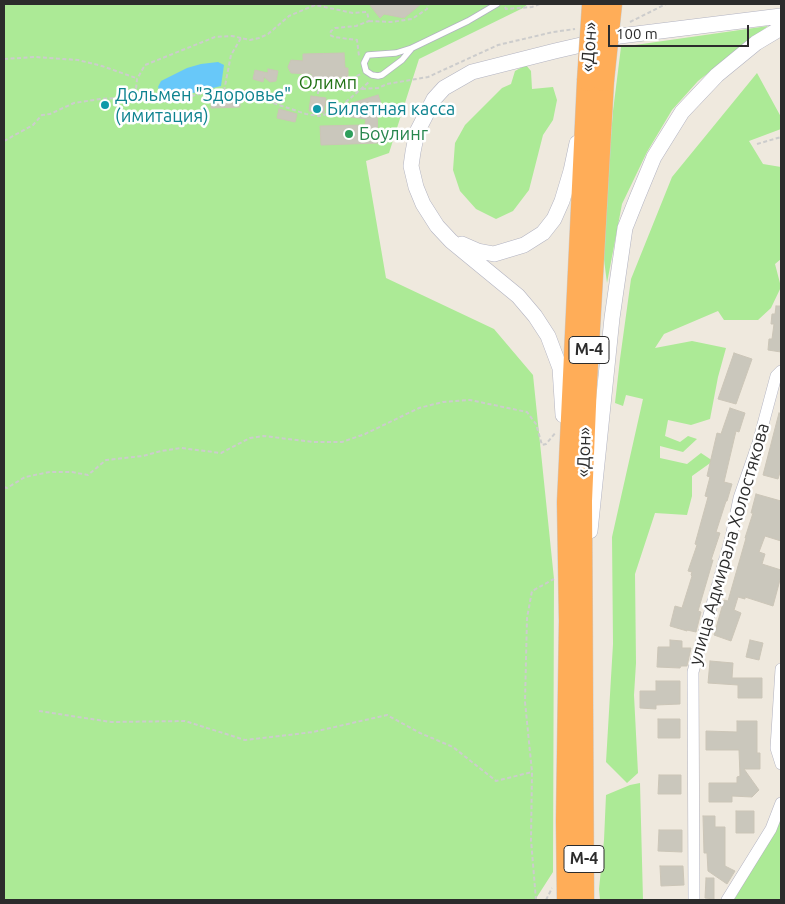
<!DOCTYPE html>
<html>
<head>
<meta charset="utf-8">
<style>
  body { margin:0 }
  #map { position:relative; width:785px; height:904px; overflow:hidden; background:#efe9de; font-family:Ubuntu,sans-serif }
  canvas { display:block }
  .frame { position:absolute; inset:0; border:5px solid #2c2c2c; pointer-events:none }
  .scale { position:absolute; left:608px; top:25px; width:141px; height:22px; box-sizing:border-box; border:2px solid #2c2c2c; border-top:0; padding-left:6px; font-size:15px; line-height:18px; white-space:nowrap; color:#2c2c2c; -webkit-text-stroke:4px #fff; paint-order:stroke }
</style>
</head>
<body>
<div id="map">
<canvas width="785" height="904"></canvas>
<div class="frame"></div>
<div class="scale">100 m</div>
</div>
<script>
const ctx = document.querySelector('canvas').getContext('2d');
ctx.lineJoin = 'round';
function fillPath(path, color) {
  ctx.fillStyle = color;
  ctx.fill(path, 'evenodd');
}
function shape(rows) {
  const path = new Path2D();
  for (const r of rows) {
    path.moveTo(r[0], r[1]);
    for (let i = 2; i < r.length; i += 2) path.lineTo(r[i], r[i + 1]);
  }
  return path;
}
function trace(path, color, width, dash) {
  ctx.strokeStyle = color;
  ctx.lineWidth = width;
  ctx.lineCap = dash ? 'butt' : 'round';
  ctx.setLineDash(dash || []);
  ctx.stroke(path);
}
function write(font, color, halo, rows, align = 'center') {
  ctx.font = font + ' Ubuntu,sans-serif';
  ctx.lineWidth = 5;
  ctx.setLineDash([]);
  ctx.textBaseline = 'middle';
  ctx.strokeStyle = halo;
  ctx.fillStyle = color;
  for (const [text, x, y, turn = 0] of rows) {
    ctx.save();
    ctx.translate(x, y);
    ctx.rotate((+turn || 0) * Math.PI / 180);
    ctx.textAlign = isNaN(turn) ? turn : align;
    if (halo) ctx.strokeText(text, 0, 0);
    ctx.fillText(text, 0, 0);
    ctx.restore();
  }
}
fillPath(shape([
  [4,4,528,4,523,8,419,59,389,153,366,161,386,278,494,329,533,375,554,579,553,872,535,900,4,900],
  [768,26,698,81,672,110,647,152,622,204,607,283,602,244,613,111,621,47],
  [526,65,531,71,532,89,553,87,557,100,553,120,543,135,529,190,513,211,496,219,476,209,460,191,453,170,455,143,465,125,502,88,511,84,515,71],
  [757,73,781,117,781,129,749,141,763,164,781,167,781,259,775,264,781,287,771,308,758,320,724,320,718,311,664,334,655,348,692,341,726,348,718,377,710,419,691,425,668,420,665,436,680,442,688,436,697,439,683,452,660,446,660,458,687,464,701,453,713,461,692,476,692,496,687,515,655,513,635,574,636,663,634,695,638,773,627,783,606,762,613,644,612,537,643,399,626,395,623,406,615,403,620,359,631,279,672,177],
  [640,783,643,900,600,900,599,889,604,840,606,795,630,785],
  [781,814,781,900,734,900]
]), '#acea96');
fillPath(shape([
  [218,62,224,65,221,86,189,94,162,96,158,87,161,81,187,68,201,64]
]), '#68c8f9');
const building = shape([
  [369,4,421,4,404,18,384,14,380,18,369,4],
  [344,53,345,68,348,68,348,77,312,78,312,74,291,73,288,67,291,60,303,61,303,54,344,53],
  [268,69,278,71,276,81,270,82,264,77,263,82,253,79,255,70,268,73,268,69],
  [239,94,240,107,211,108,211,95,239,94],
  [378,95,381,103,377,105,378,143,321,145,320,126,365,125,366,119,330,114,343,109,342,107,352,103,378,95],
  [311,96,326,98,324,113,309,111,311,96],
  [279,109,297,114,295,122,277,118,279,109],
  [776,306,781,306,781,352,768,350,769,339,772,339,774,324,771,324,772,314,775,314,776,306],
  [734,353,752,359,736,404,718,399,734,353],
  [730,408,745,413,739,432,736,431,724,482,732,484,727,501,726,501,716,532,720,533,711,560,713,560,698,611,701,612,696,632,687,630,687,631,670,626,675,606,682,608,692,576,691,575,692,572,688,571,697,545,695,544,708,497,705,496,710,477,707,476,717,433,721,434,730,408],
  [779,413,781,414,781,469,778,479,763,475,779,413],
  [756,494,781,501,781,541,765,536,759,552,765,554,762,564,781,570,781,576,773,606,745,597,745,599,738,597,734,610,741,613,731,641,714,635,724,600,728,601,746,538,745,538,753,513,751,513,756,494],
  [670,640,682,641,682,648,691,648,687,666,681,666,680,668,657,667,658,647,670,647,670,640],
  [750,640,763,643,759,660,746,657,750,640],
  [710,661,733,663,732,678,762,678,762,698,738,698,738,685,708,683,710,661],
  [656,681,680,681,680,704,656,705,656,709,640,708,640,691,656,691,656,681],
  [658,719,680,719,680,738,658,738,658,719],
  [737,721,757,721,757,753,760,753,760,769,744,769,759,790,752,797,732,796,732,802,709,802,709,783,737,783,737,777,740,776,739,750,706,750,706,731,737,732,737,721],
  [659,775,681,775,681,794,658,794,659,775],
  [736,811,754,811,754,833,736,833,736,811],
  [703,816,715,816,715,827,725,827,725,866,735,871,727,884,708,871,707,853,704,853,703,816],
  [659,830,682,830,682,852,658,851,659,830],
  [660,866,683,866,684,885,661,886,660,866],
  [706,878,714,878,714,899,705,898,706,878]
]);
fillPath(building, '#cac7bc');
trace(building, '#cbc5b7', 1);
const lane = shape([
  [412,48,402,60,382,75,378,76,372,75,366,71,364,63,368,55,396,53,412,48,468,21,497,4]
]);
const street = shape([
  [781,669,776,748,781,764],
  [694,900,693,672,731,537,739,498,758,443,776,376,781,371],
  [727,900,771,829,781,803]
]);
const secondary = shape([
  [462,244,478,251,494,254,524,245,543,233,554,219,562,201,571,171,577,143],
  [563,415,560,368,548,336,535,316,518,296,451,241,437,226,423,204,416,187,411,166,413,152,417,132,434,99,444,88,472,72,555,51,620,36,781,16],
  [590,531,612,318,625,228,637,198,654,157,682,112,717,75,756,43,781,28]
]);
const highway = shape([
  [567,900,566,821,569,621,567,502,587,81],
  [584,900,582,501,587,382,604,81]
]);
trace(lane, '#b2b3c1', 7);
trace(street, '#b2b3c1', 12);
trace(secondary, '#b2b3c1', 16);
trace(highway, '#ccc', 21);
trace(shape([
  [505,7,506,9,532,7,540,4],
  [369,21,391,22,412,19,427,9,428,4],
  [630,22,666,4],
  [241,38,232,36,215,37,145,65,137,79,135,99,167,102,208,92,224,91,240,92,306,114,319,116,327,114,339,108,369,82],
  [4,59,35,57,78,60,102,66,136,78],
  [312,80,349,80,361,74],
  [362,89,378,88,387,84,428,77,498,45,553,32,575,29],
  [224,91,231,55,241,38,250,40,259,38,268,34,289,16,315,5,353,13,367,12,369,21,356,26,335,28,331,31,330,35,334,37,357,40,359,56],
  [318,94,319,80],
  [4,141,33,125,42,115,50,114,74,103,100,99,117,98,126,101,135,99],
  [757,144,781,137],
  [4,487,7,488,25,477,50,472,72,472,88,475,106,460,143,456,161,451,181,448,221,453,250,438,264,436,313,442,342,442,365,434,419,408,443,402,470,400,527,412,536,424,542,445,546,444,556,432],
  [39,711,111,722,185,721,245,740,313,732,387,715,420,733,453,747,496,781,532,772],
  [536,900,531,840,532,772,525,702,527,618,532,591,554,579],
  [546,900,552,888]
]), '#ccc', 2, [4, 2.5]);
trace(lane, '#fff', 5.5);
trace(street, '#fff', 11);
trace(secondary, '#fff', 15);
trace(highway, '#ffad58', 20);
const highwayBridge = shape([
  [587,81,592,5],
  [604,81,612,4]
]);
trace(highwayBridge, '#ccc', 21, []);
trace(highwayBridge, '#ffad58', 20);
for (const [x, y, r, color] of [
  [105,105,5,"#0f9aa8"],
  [317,109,5,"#0f9aa8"],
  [349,134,5,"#2e9e5b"]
]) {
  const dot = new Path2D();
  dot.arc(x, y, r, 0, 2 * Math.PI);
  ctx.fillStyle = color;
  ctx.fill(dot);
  trace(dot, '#fff', 2);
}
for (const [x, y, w] of [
  [589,350,40],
  [584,859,40]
]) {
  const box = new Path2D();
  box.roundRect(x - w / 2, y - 13.5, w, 27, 4);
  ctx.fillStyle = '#fff';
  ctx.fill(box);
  trace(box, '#2c2c2c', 1);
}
write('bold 16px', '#2c2c2c', null, [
  ["М-4",589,350],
  ["М-4",584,859]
]);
write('18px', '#2c2c2c', '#fff', [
  ["«Дон»",589,47,-86],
  ["«Дон»",584,452,-88],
  ["улица Адмирала Холостякова",729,544,-74]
]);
write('18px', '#217114', '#fff', [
  ["Олимп",328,83]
]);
write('18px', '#0d838f', '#fff', [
  ["Дольмен \"Здоровье\"",115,95],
  ["(имитация)",115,116],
  ["Билетная касса",327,109]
], 'left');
write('18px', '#27864d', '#fff', [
  ["Боулинг",359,134]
], 'left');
</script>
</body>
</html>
